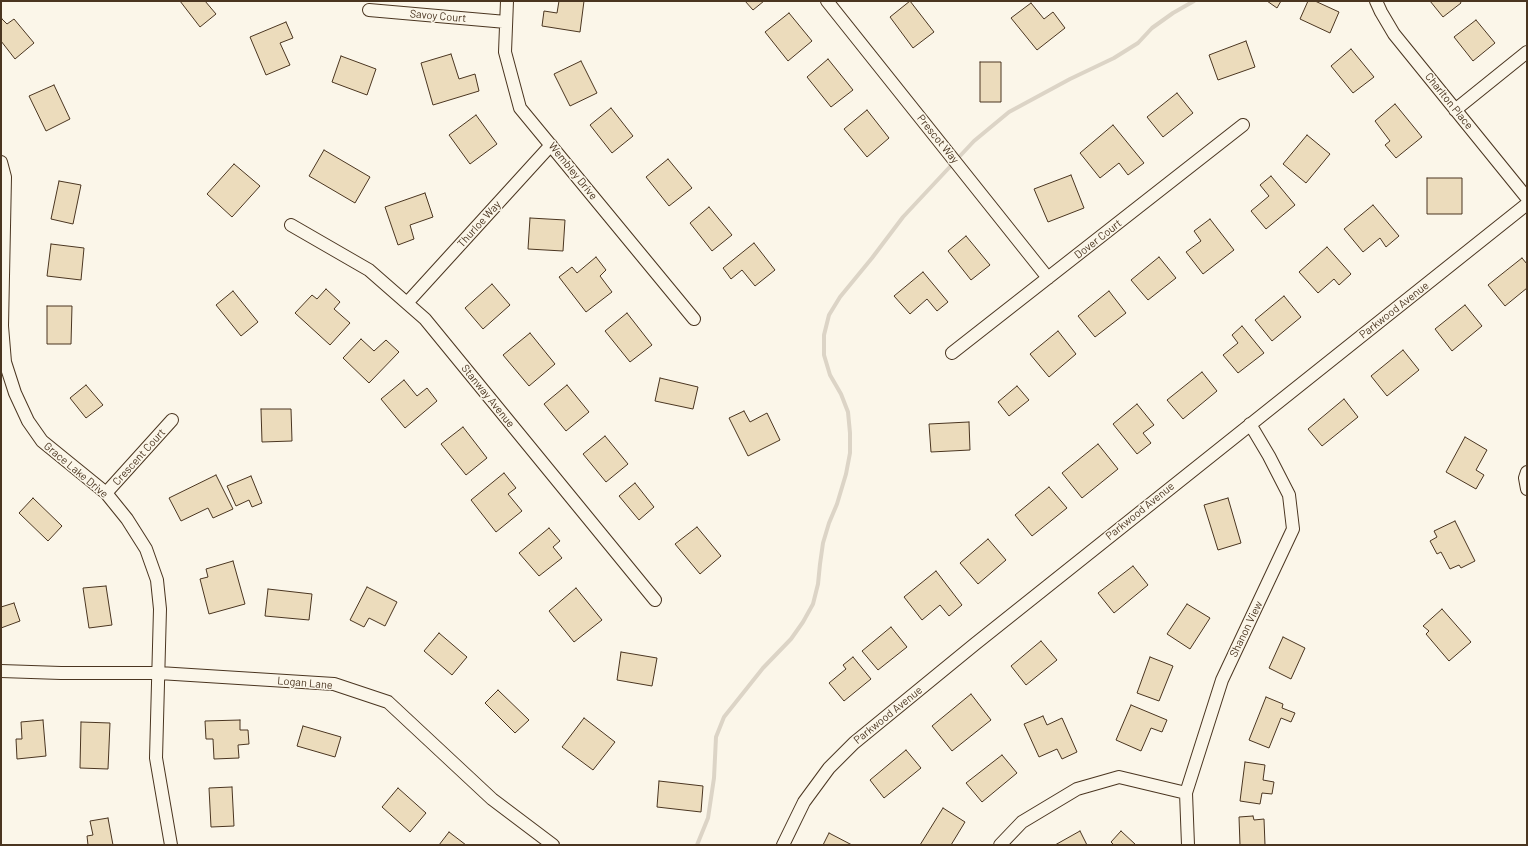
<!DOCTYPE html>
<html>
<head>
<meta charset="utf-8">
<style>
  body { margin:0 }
  #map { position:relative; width:1528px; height:846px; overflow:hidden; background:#fbf6e9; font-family:Barlow,sans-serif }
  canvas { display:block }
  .frame { position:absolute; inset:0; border:2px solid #4a3520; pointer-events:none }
</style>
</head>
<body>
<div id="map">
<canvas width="1528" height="846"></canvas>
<div class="frame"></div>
</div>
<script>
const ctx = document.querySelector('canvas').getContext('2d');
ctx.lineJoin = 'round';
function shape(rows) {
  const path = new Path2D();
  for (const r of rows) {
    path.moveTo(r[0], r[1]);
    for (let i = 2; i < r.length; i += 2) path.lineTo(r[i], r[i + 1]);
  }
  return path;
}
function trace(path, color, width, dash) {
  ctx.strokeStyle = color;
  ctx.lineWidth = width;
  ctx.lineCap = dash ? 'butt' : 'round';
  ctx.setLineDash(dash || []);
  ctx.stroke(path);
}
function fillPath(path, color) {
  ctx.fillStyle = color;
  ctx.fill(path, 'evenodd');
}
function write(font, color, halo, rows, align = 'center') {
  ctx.font = font + ' Barlow,sans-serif';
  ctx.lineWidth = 3;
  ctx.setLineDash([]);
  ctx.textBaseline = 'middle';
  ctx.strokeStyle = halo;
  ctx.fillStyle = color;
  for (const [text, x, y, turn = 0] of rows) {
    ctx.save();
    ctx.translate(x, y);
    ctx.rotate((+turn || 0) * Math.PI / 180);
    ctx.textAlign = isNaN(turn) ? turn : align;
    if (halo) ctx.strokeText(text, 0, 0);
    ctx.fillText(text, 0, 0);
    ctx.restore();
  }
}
trace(shape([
  [697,845,708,818,714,778,716,737,724,717,763,668,791,639,803,622,813,604,818,584,820,564,823,543,829,523,837,504,846,474,850,453,850,433,848,412,841,394,830,375,824,355,824,335,829,315,840,297,872,258,903,217,974,141,1009,112,1070,79,1114,58,1138,43,1152,28,1173,13,1194,1]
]), '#dcd4c6', 4);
const building = shape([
  [180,1,205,1,216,14,200,27,180,1],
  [559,1,584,1,580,32,542,26,544,11,557,13,559,1],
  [745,1,764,1,753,10,745,1],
  [910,1,934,32,913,48,890,17,910,1],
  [1267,1,1281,1,1277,8,1267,1],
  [1308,1,1315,1,1339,12,1330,33,1300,19,1308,1],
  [1430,1,1460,1,1461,3,1443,17,1430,1],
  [1031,3,1044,19,1053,12,1065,28,1037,50,1011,18,1031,3],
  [789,13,812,41,788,61,765,32,789,13],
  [2,19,7,24,14,19,34,43,15,59,1,41,1,20,2,19],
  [1476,20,1495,43,1473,61,1454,37,1476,20],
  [286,22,293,38,280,43,290,65,266,75,250,37,286,22],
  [1246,41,1255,67,1218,80,1209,55,1246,41],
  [1351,49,1374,77,1353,93,1331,66,1351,49],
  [451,54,459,79,475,74,479,91,433,105,421,63,451,54],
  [341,56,376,69,367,95,332,82,341,56],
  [828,59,853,90,831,107,807,77,828,59],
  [581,61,597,93,570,106,554,74,581,61],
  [980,62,1001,62,1001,102,980,102,980,62],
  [54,85,70,119,46,131,29,96,54,85],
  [1177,93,1193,113,1163,137,1147,117,1177,93],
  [1395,104,1422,137,1396,158,1385,145,1390,141,1375,121,1395,104],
  [611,108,633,136,612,153,590,125,611,108],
  [867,110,889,138,867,157,844,129,867,110],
  [476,115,497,144,470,164,449,135,476,115],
  [1113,125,1144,163,1128,175,1119,163,1100,178,1080,153,1113,125],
  [1307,135,1330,154,1306,183,1283,164,1307,135],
  [324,150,370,177,355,203,309,176,324,150],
  [668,159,692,188,669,206,646,177,668,159],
  [234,164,260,186,232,217,207,194,234,164],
  [1071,175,1084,208,1048,222,1034,189,1071,175],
  [1271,176,1295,205,1266,229,1251,211,1269,196,1260,185,1271,176],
  [1427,178,1462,178,1462,214,1427,214,1427,178],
  [59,181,81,185,73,224,51,219,59,181],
  [425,193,433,217,410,225,414,239,398,245,385,207,425,193],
  [1373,205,1399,236,1386,247,1380,238,1363,252,1344,229,1373,205],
  [709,207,732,235,712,251,690,223,709,207],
  [530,218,565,220,563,251,528,249,530,218],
  [1210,219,1234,250,1203,274,1186,252,1201,241,1194,231,1210,219],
  [966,236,990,265,971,280,948,251,966,236],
  [754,243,775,270,755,286,742,270,731,279,723,268,754,243],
  [51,244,84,248,81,280,47,276,51,244],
  [1327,247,1351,274,1339,285,1334,279,1318,293,1299,272,1327,247],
  [596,257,606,270,600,276,612,292,586,312,559,277,572,267,577,273,596,257],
  [1159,257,1176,278,1148,300,1131,280,1159,257],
  [1522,258,1527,264,1527,288,1505,306,1488,285,1522,258],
  [923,272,948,302,937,311,927,299,910,314,894,296,923,272],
  [492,284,510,305,483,329,465,308,492,284],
  [326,289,340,302,334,309,350,323,330,345,295,313,312,295,317,299,326,289],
  [233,291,258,322,241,336,216,305,233,291],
  [1109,291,1126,313,1095,337,1078,316,1109,291],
  [1284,296,1301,317,1272,341,1255,320,1284,296],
  [1465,305,1482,326,1452,351,1435,329,1465,305],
  [47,306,72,306,71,344,47,344,47,306],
  [627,313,652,345,630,362,605,331,627,313],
  [1242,326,1264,353,1238,373,1223,355,1238,343,1232,335,1242,326],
  [1058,331,1076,354,1049,377,1030,354,1058,331],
  [530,333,555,364,529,386,503,355,530,333],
  [361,339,374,351,386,340,399,352,369,383,343,358,361,339],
  [1403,350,1419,370,1387,396,1371,376,1403,350],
  [1202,372,1217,391,1183,419,1167,400,1202,372],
  [660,378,698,387,693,409,655,401,660,378],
  [404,380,417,396,427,388,437,401,405,428,381,399,404,380],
  [86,385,103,405,86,418,70,398,86,385],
  [567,385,589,412,566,431,544,404,567,385],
  [1017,386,1029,400,1009,416,998,402,1017,386],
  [1344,399,1358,417,1322,446,1308,429,1344,399],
  [1137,404,1154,425,1143,433,1151,443,1137,454,1113,424,1137,404],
  [261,409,291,409,292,441,262,442,261,409],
  [744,411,750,422,767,413,780,440,748,456,729,418,744,411],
  [969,422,970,450,931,452,929,424,969,422],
  [463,427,487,458,466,475,441,444,463,427],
  [605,436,628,464,606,482,583,454,605,436],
  [1465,437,1487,450,1476,470,1484,475,1476,489,1446,472,1465,437],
  [1098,444,1118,469,1082,498,1062,473,1098,444],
  [504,473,516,488,508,494,522,511,496,532,471,500,504,473],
  [216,475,233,509,213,518,208,508,181,521,169,498,216,475],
  [251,476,262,503,252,507,249,500,236,506,227,486,251,476],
  [635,483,654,507,639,520,619,496,635,483],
  [1049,487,1067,508,1032,536,1015,515,1049,487],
  [33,498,62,526,48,541,19,513,33,498],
  [1228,498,1241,543,1218,550,1204,505,1228,498],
  [1455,521,1475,561,1461,568,1459,565,1450,569,1441,552,1437,554,1430,541,1437,537,1434,531,1455,521],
  [697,527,721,556,700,574,675,544,697,527],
  [549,528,560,541,553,547,562,558,539,576,519,553,549,528],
  [988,539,1006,560,978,584,960,563,988,539],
  [233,561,245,604,209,614,200,579,208,577,206,569,233,561],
  [1133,566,1148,585,1114,613,1098,593,1133,566],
  [936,571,962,605,949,616,940,605,922,620,904,597,936,571],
  [106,586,112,625,89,628,83,588,106,586],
  [367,587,397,602,385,626,369,618,364,627,350,620,367,587],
  [576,588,602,620,574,642,549,611,576,588],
  [268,589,312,594,309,620,265,616,268,589],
  [14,603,20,621,1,628,1,607,14,603],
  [1187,604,1210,618,1190,649,1167,634,1187,604],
  [1442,609,1471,642,1449,661,1426,634,1429,631,1423,626,1442,609],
  [891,627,907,647,878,670,862,651,891,627],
  [439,633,467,657,452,675,424,651,439,633],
  [1283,637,1305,648,1291,679,1269,668,1283,637],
  [1041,641,1057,660,1026,685,1011,666,1041,641],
  [621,652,657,658,652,686,617,680,621,652],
  [853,657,871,679,844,701,829,683,846,669,843,665,853,657],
  [1150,657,1173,666,1159,701,1137,693,1150,657],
  [498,690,529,720,515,733,485,703,498,690],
  [971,694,991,720,952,751,932,726,971,694],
  [1266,697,1283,704,1282,708,1295,713,1291,722,1281,718,1269,748,1249,740,1266,697],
  [1131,705,1167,720,1162,732,1151,728,1141,751,1116,740,1131,705],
  [1043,716,1047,725,1062,718,1077,752,1062,759,1057,749,1039,757,1024,724,1043,716],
  [584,718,615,742,593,770,562,747,584,718],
  [43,720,46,756,17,759,16,739,22,739,21,722,43,720],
  [240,720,240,730,248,730,249,744,238,745,239,758,214,759,213,739,206,739,205,721,240,720],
  [81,722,110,723,108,769,80,768,81,722],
  [303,726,341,737,335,757,297,746,303,726],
  [906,750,921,768,884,798,870,780,906,750],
  [1002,755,1017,773,982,802,966,783,1002,755],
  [1245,762,1265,765,1263,780,1274,782,1272,794,1262,793,1260,804,1240,801,1245,762],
  [659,781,703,786,701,812,657,807,659,781],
  [232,787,234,826,211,827,209,788,232,787],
  [398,788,426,813,410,832,382,807,398,788],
  [943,808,965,822,951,845,920,845,943,808],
  [1253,816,1254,820,1264,819,1265,845,1240,845,1239,817,1253,816],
  [108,818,113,845,88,845,87,836,93,835,90,821,108,818],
  [1080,831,1087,845,1055,845,1080,831],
  [1121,831,1136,845,1114,845,1111,842,1121,831],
  [449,832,466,845,439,845,449,832],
  [829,833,852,845,823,845,829,833]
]);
fillPath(building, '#ecdcbc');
trace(building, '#4a3520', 1);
const minor = shape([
  [507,1,505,52,520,108,694,319],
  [827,1,1048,278],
  [1376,1,1381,12,1394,34,1527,198],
  [369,10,506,22],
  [1455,110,1527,52],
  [1,162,5,177,2,326,5,362,15,393,28,421,42,441,106,493,127,519,146,549,157,580,160,609,156,758,171,845],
  [291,225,369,270,425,319,655,600],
  [407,303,551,145],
  [952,353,1243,125],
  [1527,472,1525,478,1527,489],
  [106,493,172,420],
  [1,671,61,673,159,673,334,684,388,702,492,799,553,845],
  [783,845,804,802,829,768,854,743,975,644,1527,204],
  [1000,845,1022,822,1077,789,1119,777,1186,793],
  [1188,845,1186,793,1222,680,1293,529,1289,495,1269,456,1250,424]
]);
trace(minor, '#4a3520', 14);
trace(minor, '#fbf6e9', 12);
write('11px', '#4a3520', '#fbf6e9', [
  ["Savoy Court",438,16,5],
  ["Charlton Place",1449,101,51],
  ["Prescot Way",938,139,51],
  ["Wembley Drive",573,171,51],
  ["Thurloe Way",479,224,-48],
  ["Dover Court",1098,239,-38],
  ["Parkwood Avenue",1394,310,-38],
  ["Stanway Avenue",488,396,51],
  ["Crescent Court",139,457,-48],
  ["Grace Lake Drive",76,470,40],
  ["Parkwood Avenue",1140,511,-39],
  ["Shanon View",1246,629,-64],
  ["Logan Lane",305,683,5],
  ["Parkwood Avenue",888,715,-39]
]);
</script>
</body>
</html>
